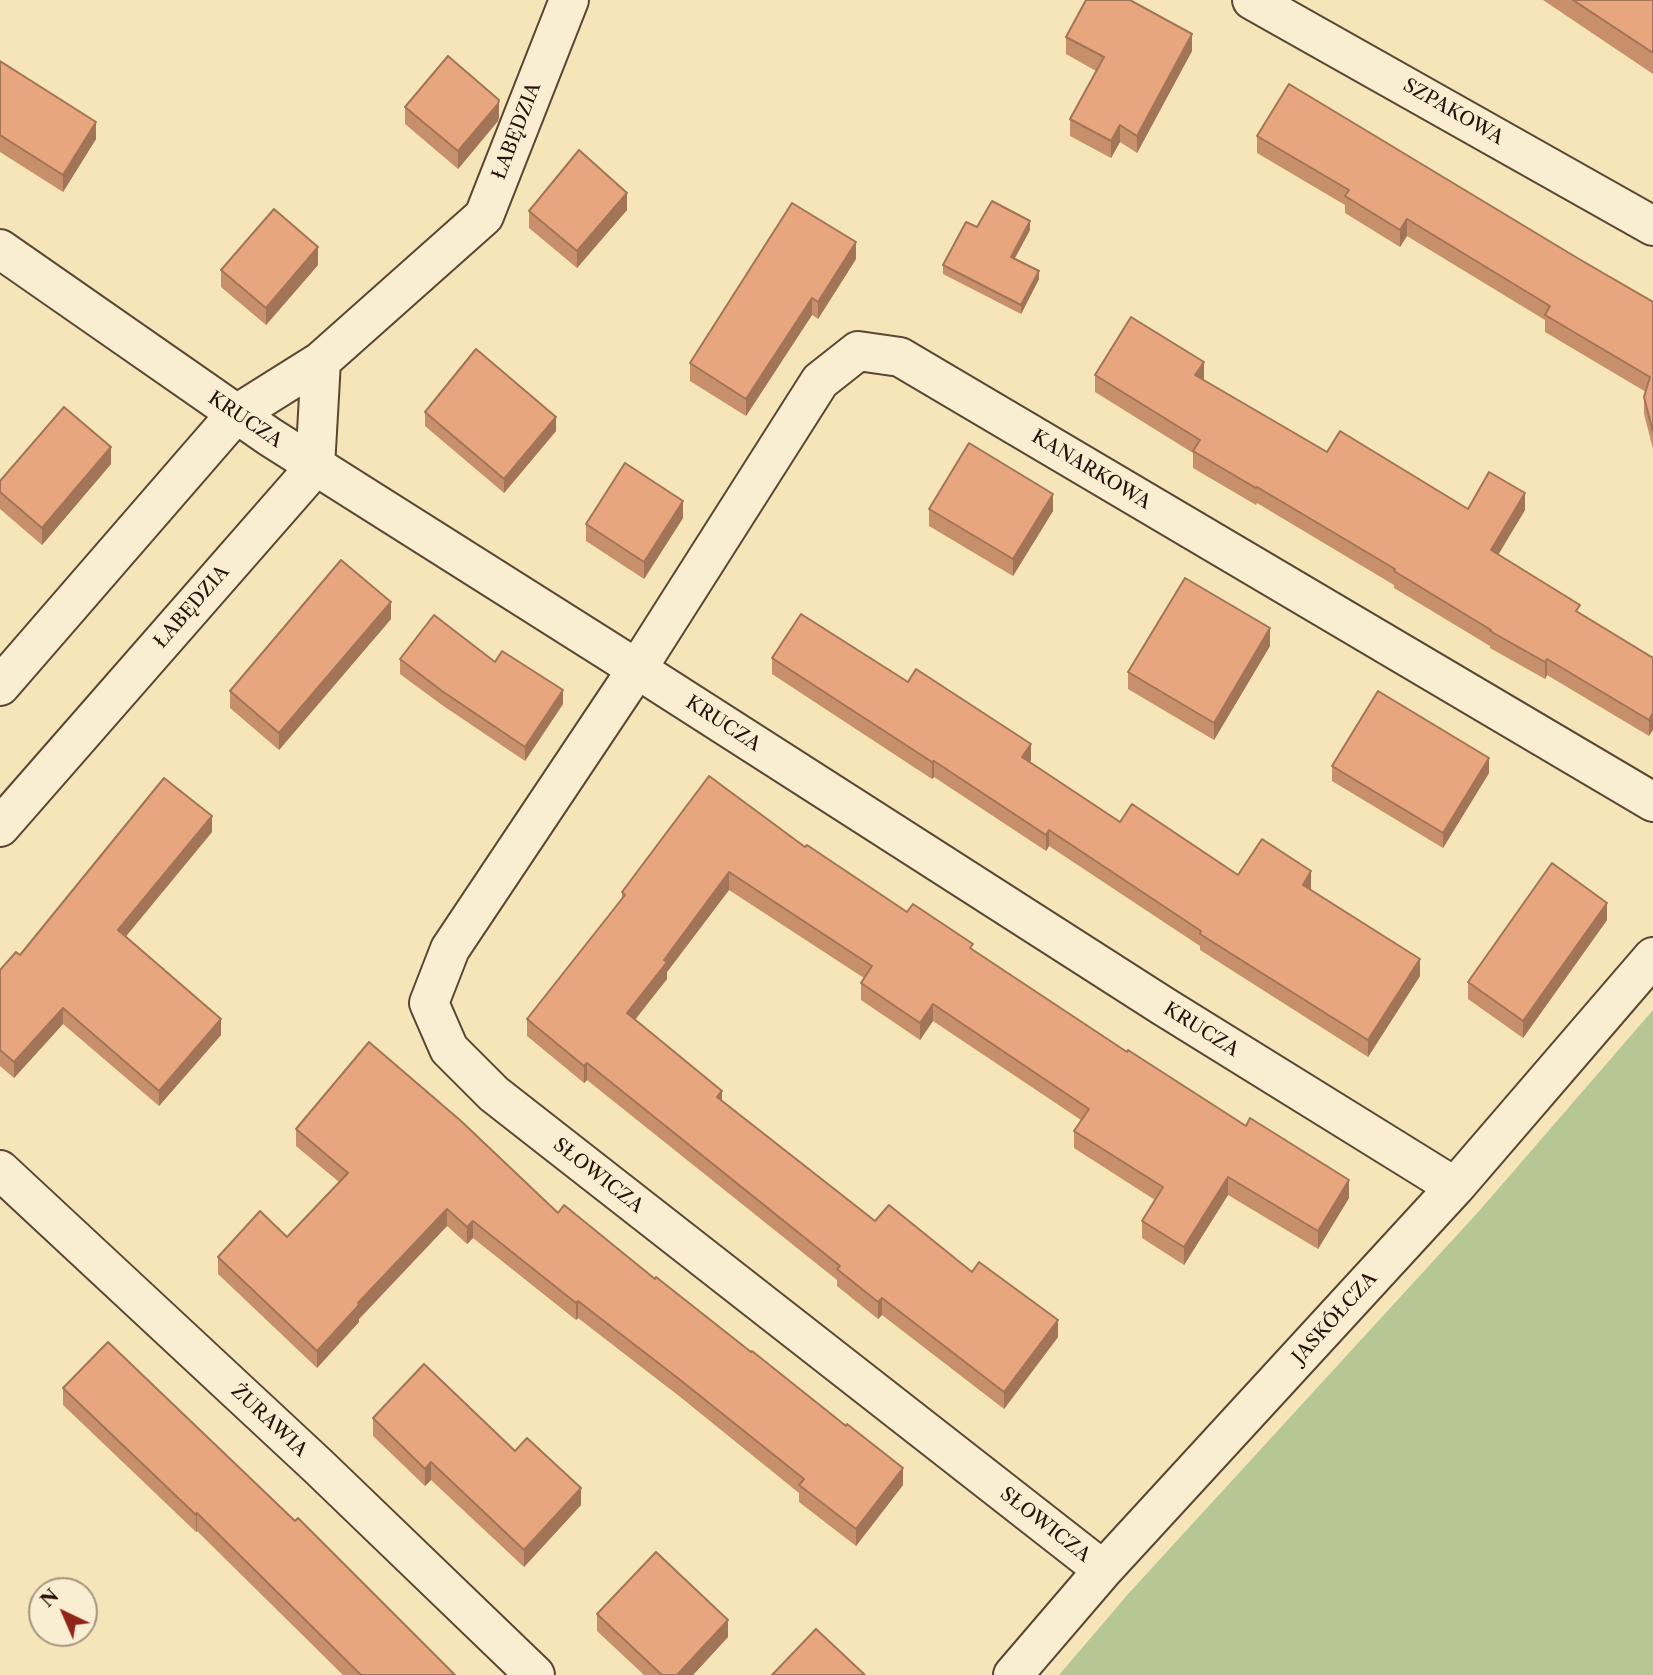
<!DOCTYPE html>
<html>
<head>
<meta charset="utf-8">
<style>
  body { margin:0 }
  #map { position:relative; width:1653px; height:1675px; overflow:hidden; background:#f6e5b8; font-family:"Libre Caslon Text",serif }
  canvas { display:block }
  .north { position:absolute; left:28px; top:1577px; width:70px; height:70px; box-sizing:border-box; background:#f9eed1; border:2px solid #a59681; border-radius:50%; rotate:316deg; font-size:19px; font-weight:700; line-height:28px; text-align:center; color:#271108 }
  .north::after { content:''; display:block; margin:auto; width:24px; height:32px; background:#8f2418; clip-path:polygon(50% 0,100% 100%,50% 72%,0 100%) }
</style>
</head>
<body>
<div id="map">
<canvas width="1653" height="1675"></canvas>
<div class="north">N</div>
</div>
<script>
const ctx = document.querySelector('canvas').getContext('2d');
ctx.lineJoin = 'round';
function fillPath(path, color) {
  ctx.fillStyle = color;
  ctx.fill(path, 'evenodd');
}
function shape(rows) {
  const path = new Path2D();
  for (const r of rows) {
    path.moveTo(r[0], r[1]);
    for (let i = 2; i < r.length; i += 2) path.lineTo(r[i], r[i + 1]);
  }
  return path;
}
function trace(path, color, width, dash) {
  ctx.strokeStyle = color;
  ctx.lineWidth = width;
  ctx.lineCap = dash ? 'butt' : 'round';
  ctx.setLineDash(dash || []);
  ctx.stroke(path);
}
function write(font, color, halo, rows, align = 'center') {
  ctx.font = font + ' "Libre Caslon Text",serif';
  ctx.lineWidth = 5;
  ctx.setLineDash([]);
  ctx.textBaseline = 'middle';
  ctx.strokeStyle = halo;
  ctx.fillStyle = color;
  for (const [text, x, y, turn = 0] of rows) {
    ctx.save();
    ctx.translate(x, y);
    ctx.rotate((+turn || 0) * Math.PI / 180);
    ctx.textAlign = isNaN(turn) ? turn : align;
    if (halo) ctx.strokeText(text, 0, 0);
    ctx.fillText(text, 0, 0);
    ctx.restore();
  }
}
fillPath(shape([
  [1653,1010,1653,1675,1059,1675,1129,1593,1480,1210]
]), '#b6c694');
const minor = shape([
  [1252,0,1653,226],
  [0,249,270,437,637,669,1163,1006,1455,1187],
  [0,686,235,415,321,361,484,216,569,0],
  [0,827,315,467,321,361],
  [0,1170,318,1466,535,1675],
  [1103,1570,494,1094,449,1049,429,1003,450,949,637,669,820,381,858,351,900,357,1653,802],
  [1013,1675,1103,1570,1455,1187,1653,957]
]);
trace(minor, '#5b4634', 42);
trace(minor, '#f9eed1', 38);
fillPath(shape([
  [1543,0,1653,0,1653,74],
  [1066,37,1192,51,1137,153,1120,142,1111,158,1070,136,1070,119,1096,71,1066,54],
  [0,61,96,139,63,192,0,152],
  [405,107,499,117,498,121,458,169,405,124],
  [1257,136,1579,259,1653,302,1653,449,1644,414,1644,397,1646,392,1545,332,1545,320,1407,236,1400,247,1345,213,1345,205,1257,153],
  [627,210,577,268,529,228,529,211],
  [977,227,1030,230,1015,258,1039,279,1021,314,943,274,943,265],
  [856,259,818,319,812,315,746,416,690,381,690,363],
  [318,265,266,325,221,287,221,270],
  [1095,375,1204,378,1203,380,1327,452,1468,509,1525,510,1498,554,1580,613,1653,658,1649,736,1547,675,1545,679,1490,648,1490,646,1394,588,1394,585,1257,503,1256,505,1193,468,1193,453,1095,392],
  [425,412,556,431,504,493,425,426],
  [111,464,42,545,0,509,0,481],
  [929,509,1053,511,1013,576,929,526],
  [683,518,644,579,586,541,586,524],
  [391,619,279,750,230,708,230,691],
  [1270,646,1214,740,1128,689,1128,672],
  [772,658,1031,760,1030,762,1120,822,1238,875,1311,888,1310,889,1420,976,1368,1057,1200,950,1200,946,1049,846,1046,851,934,777,932,779,772,674],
  [400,659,495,662,563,704,525,761,442,705,400,674],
  [1332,766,1489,773,1443,848,1332,781],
  [212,832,126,936,221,1035,159,1106,63,1024,14,1078,0,1066,0,970,20,955],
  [805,847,907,912,973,950,1349,1198,1318,1249,1228,1195,1184,1265,1142,1238,1142,1221,1155,1200,1074,1148,1074,1131,1081,1120,933,1021,920,1040,861,1000,861,983,864,978,729,890,667,972,667,979,635,1019,722,1101,875,1221,972,1272,1058,1337,1004,1409,882,1315,878,1319,837,1286,837,1280,587,1080,584,1083,527,1036,527,1019,622,899,622,892],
  [1607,920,1523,1038,1468,999,1468,982],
  [296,1129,558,1213,903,1485,856,1546,799,1502,799,1493,679,1396,578,1318,576,1320,473,1238,467,1244,447,1226,359,1319,359,1322,317,1368,218,1274,218,1257,287,1237,339,1182,296,1146],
  [63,1388,455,1675,343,1675,197,1531,196,1532,63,1405],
  [373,1418,515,1451,581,1505,524,1567,431,1480,425,1486,373,1436],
  [597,1614,728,1637,693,1675,644,1675,597,1631]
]), '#c88f6c');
fillPath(shape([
  [1192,34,1192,51,1137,153,1137,136],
  [499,100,499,117,498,121,458,169,458,151],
  [96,122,96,139,63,192,63,175],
  [1120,125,1120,142,1111,158,1111,141],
  [627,193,627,210,577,268,577,251],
  [1407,219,1407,236,1400,247,1400,230],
  [1030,221,1030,230,1011,265,1011,257],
  [856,242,856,259,818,319,818,302],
  [318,247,318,265,266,325,266,308],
  [1039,271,1039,279,1021,314,1021,305],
  [812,298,812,315,746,416,746,399],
  [1204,362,1204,378,1195,392,1195,375],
  [556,417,556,431,504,493,504,479],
  [111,447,111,464,42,545,42,528],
  [1525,493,1525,510,1491,567,1491,550],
  [1053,494,1053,511,1013,576,1013,559],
  [683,501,683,518,644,579,644,562],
  [391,602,391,619,279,750,279,733],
  [1270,628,1270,646,1214,740,1214,723],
  [1547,659,1547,675,1545,679,1545,662],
  [563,690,563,704,525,761,525,747],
  [1653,713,1653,730,1649,736,1649,720],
  [1031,744,1031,760,1022,774,1022,757],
  [1489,758,1489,773,1443,848,1443,833],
  [934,761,934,777,932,779,932,762],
  [212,816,212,832,118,946,118,930],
  [1049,830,1049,846,1046,851,1046,835],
  [1311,871,1311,888,1303,901,1303,885],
  [729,872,729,890,667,972,667,979,627,1030,627,1013,664,960],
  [1607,903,1607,920,1523,1038,1523,1021],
  [1420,959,1420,976,1368,1057,1368,1040],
  [933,1004,933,1021,920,1040,920,1023],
  [63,1008,63,1024,14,1078,14,1062],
  [221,1019,221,1035,159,1106,159,1091],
  [587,1063,587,1080,584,1083,584,1066],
  [722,1091,722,1108,717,1097],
  [1228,1177,1228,1195,1184,1265,1184,1247],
  [1349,1180,1349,1198,1318,1249,1318,1231],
  [447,1209,447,1226,359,1319,359,1322,317,1368,317,1351,358,1303],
  [473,1221,473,1238,467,1244,467,1227],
  [882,1298,882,1315,878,1319,878,1302],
  [578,1301,578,1318,576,1320,576,1303],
  [1058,1320,1058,1337,1004,1409,1004,1392],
  [431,1462,431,1480,425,1486,425,1469],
  [903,1468,903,1485,856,1546,856,1529],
  [581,1488,581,1505,524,1567,524,1550],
  [197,1513,197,1531,196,1532,196,1515],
  [728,1620,728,1637,693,1675,677,1675]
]), '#a27458');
const building = shape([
  [1086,0,1130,0,1192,34,1137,136,1120,125,1111,141,1070,119,1104,57,1066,37,1086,0],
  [1573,0,1653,0,1653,53,1573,0],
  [448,56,499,100,498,104,458,151,405,107,448,56],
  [0,61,96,122,63,175,0,135,0,61],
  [1289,84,1579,259,1653,302,1653,432,1644,397,1650,377,1545,315,1550,306,1407,219,1400,230,1345,196,1349,190,1257,136,1289,84],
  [579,150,627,193,577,251,529,211,579,150],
  [992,201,1030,221,1011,257,1039,271,1021,305,943,265,966,222,977,227,992,201],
  [792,203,856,242,818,302,812,298,746,399,690,363,792,203],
  [274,209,318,247,266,308,221,270,274,209],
  [1131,317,1204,362,1195,375,1327,452,1340,431,1468,509,1489,472,1525,493,1491,550,1580,605,1576,611,1653,658,1653,713,1649,720,1547,659,1545,662,1490,631,1491,630,1394,571,1395,569,1257,487,1256,488,1193,451,1200,440,1095,375,1131,317],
  [476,349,556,417,504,479,425,412,476,349],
  [64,407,111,447,42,528,0,492,0,481,64,407],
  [969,443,1053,494,1013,559,929,509,969,443],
  [625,463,683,501,644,562,586,524,625,463],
  [341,560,391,602,279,733,230,691,341,560],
  [1185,578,1270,628,1214,723,1128,672,1185,578],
  [801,614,908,682,916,669,1031,744,1022,757,1120,822,1132,804,1238,875,1262,839,1311,871,1303,885,1420,959,1368,1040,1200,934,1201,931,1049,830,1046,835,934,761,932,762,772,658,801,614],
  [434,615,495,662,502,651,563,690,525,747,442,691,400,659,434,615],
  [1378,691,1489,758,1443,833,1332,766,1378,691],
  [709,776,805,847,807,845,907,912,913,904,973,944,970,948,1127,1052,1128,1050,1246,1126,1250,1118,1349,1180,1318,1231,1228,1177,1184,1247,1142,1221,1163,1187,1074,1131,1089,1109,933,1004,920,1023,861,983,872,966,729,872,664,960,667,962,627,1013,722,1091,717,1097,875,1221,889,1205,972,1272,979,1262,1058,1320,1004,1392,882,1298,878,1302,837,1269,840,1266,587,1063,584,1066,527,1019,625,895,622,892,709,776],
  [164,778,212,816,118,930,221,1019,159,1091,63,1008,14,1062,0,1050,0,970,16,952,20,955,164,778],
  [1552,863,1607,903,1523,1021,1468,982,1552,863],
  [369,1042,461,1121,558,1213,564,1205,655,1279,656,1277,751,1352,752,1351,846,1426,847,1424,903,1468,856,1529,799,1485,804,1479,679,1379,578,1301,576,1303,473,1221,467,1227,447,1209,358,1303,359,1305,317,1351,218,1257,260,1211,287,1237,348,1173,296,1129,369,1042],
  [108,1342,295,1521,298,1518,455,1675,361,1675,197,1513,196,1515,63,1388,108,1342],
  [424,1364,515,1451,527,1438,581,1488,524,1550,431,1462,425,1469,373,1418,424,1364],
  [656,1552,728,1620,677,1675,662,1675,597,1614,656,1552],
  [816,1629,865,1675,772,1675,816,1629]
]);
fillPath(building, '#e8a67e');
trace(building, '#a27458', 2);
write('19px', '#271108', '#f9eed1', [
  ["SZPAKOWA",1453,112,30],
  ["ŁABĘDZIA",517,131,-69],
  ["KRUCZA",245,420,34],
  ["KANARKOWA",1091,470,31],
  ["ŁABĘDZIA",192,607,-49],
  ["KRUCZA",723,724,33],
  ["KRUCZA",1201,1030,32],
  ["SŁOWICZA",598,1176,38],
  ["JASKÓŁCZA",1335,1318,-48],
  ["ŻURAWIA",269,1421,43],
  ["SŁOWICZA",1045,1525,38]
]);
</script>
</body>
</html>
